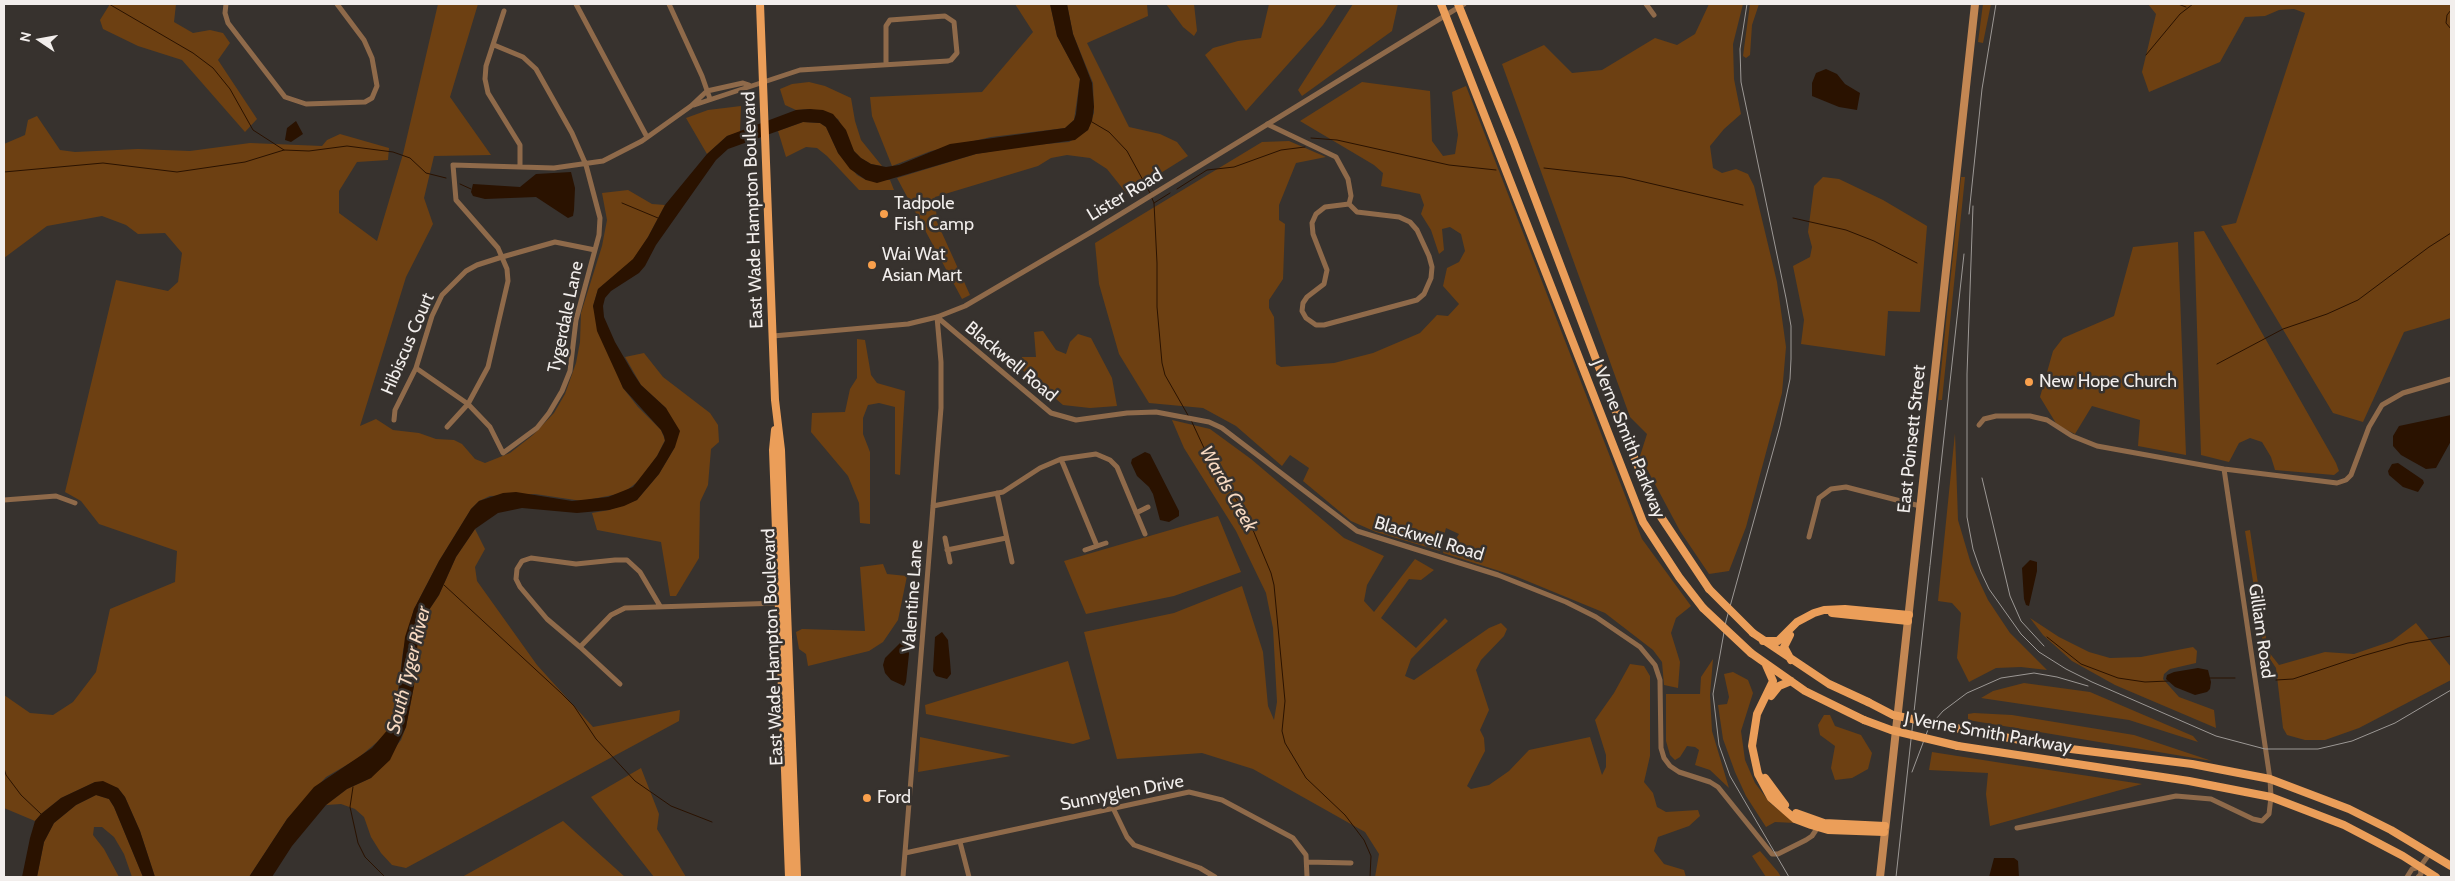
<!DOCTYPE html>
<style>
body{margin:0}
#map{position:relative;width:2455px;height:881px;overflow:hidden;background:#37322e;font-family:Cabin,sans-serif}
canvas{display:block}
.frame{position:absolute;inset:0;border:5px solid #f2eeec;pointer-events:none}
.north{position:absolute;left:15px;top:15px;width:50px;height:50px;-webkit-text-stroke:4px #37322e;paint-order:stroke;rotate:282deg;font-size:14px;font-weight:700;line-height:20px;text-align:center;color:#f2eeec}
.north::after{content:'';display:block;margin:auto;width:18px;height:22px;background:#f2eeec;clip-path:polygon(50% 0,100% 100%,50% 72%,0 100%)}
</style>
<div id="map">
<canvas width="2455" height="881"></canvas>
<div class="frame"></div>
<div class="north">N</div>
</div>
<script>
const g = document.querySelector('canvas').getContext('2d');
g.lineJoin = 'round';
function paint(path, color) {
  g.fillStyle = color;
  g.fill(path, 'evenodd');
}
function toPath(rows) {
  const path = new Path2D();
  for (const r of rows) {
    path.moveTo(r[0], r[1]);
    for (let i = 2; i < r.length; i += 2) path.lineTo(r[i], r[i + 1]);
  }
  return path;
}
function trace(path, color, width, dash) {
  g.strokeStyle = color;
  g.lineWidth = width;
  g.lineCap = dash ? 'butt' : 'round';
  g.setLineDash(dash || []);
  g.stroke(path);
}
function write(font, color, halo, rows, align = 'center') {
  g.font = font + ' Cabin,sans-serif';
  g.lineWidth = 5;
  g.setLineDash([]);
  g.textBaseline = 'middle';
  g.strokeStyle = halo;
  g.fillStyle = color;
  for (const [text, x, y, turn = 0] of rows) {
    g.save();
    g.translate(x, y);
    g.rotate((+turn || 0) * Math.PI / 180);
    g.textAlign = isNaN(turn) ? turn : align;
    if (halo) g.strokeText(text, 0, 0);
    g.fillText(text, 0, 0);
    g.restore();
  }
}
const green = toPath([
 [110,4,176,4,174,22,193,33,210,30,223,33,230,43,218,60,257,119,245,132,182,60,138,46,103,29,100,20],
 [438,4,478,4,450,97,491,155,434,156,424,198,433,224,406,277,360,426,376,419,393,430,419,433,436,439,454,440,462,444,475,459,485,463,510,453,533,435,554,413,565,394,576,363,580,342,581,313,602,246,607,220,602,193,628,190,652,204,665,205,648,237,633,260,598,289,593,306,623,388,638,407,661,430,665,440,657,456,640,480,623,493,582,501,535,494,490,496,479,501,471,509,439,561,414,609,403,651,395,713,390,727,383,737,357,759,326,777,287,819,249,877,155,877,140,831,125,797,118,788,95,782,61,798,41,814,35,821,4,808,4,695,30,713,53,715,73,702,96,672,110,609,175,582,177,551,99,524,81,501,65,492,116,280,168,291,178,282,182,253,165,233,138,234,126,225,102,216,47,226,4,258,4,144,25,135,28,120,37,116,60,150,75,152,138,149,190,151,250,143,322,146,327,140,340,134,389,148,388,160,357,162,339,191,339,213,377,241,403,154],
 [1015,4,1050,4,1057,36,1080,79,1074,120,1065,128,991,137,931,151,892,166,872,116,870,97,982,92,1033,32],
 [1067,4,1147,4,1148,16,1087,43,1129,127,1160,134,1177,142,1188,156,1127,194,1107,169,1090,158,1067,155,1051,158,1038,166,935,197,937,222,970,295,962,299,897,178,976,154,1023,146,1069,142,1088,130,1094,113,1093,83,1073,34],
 [1166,4,1194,4,1197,31,1194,36,1183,27],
 [1269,4,1337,4,1323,25,1246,111,1205,55,1213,48,1238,41,1261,38],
 [1353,4,1398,4,1392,31,1302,96,1298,90],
 [1709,4,1743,4,1733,44,1734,79,1741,114,1724,129,1710,146,1713,168,1722,173,1736,169,1748,174,1754,186,1777,282,1786,347,1782,393,1746,527,1729,571,1709,574,1680,531,1640,456,1647,434,1630,417,1502,64,1544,45,1572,73,1602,70,1655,38,1677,45,1695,34],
 [1750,4,1759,4,1752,25,1750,55,1746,58,1743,56],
 [1983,4,1991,4,1983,43,1978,42],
 [2148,4,2451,4,2451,318,2404,332,2363,422,2333,413,2221,226,2236,223,2305,13,2294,9,2279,10,2265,16,2245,17,2220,62,2149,92,2142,72,2156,14],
 [809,82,825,86,851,98,855,121,861,140,882,166,871,164,861,158,854,151,838,119,810,109,796,110,785,105,780,89,792,84],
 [1362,82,1430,91,1432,141,1443,156,1455,154,1458,135,1452,92,1466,86,1642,539,1691,606,1676,618,1671,633,1680,662,1678,688,1664,685,1662,662,1653,650,1605,613,1515,576,1443,553,1447,540,1454,542,1459,534,1446,528,1440,551,1376,532,1351,521,1303,481,1309,468,1290,455,1282,466,1236,426,1203,408,1149,403,1119,354,1099,284,1095,243,1262,142,1289,141,1326,157,1296,163,1279,205,1279,220,1285,224,1283,279,1269,300,1269,308,1274,317,1276,364,1281,367,1334,363,1373,353,1420,333,1437,315,1448,316,1459,304,1443,286,1447,268,1459,262,1465,251,1461,234,1450,227,1442,229,1444,250,1439,254,1431,230,1421,214,1424,205,1420,194,1381,186,1383,173,1374,165,1300,121],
 [741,106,740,132,727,136,707,154,686,118,708,110],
 [803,122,820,123,826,127,838,153,857,175,866,180,890,180,894,190,859,190,827,156,817,148,806,147,786,157,778,131],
 [1823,177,1839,179,1883,200,1927,226,1920,312,1888,311,1885,356,1801,344,1804,320,1793,266,1810,257,1812,247,1808,232,1814,186],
 [1961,177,1965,177,1942,400,1938,400],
 [2204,231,2336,463,2339,471,2334,475,2275,470,2271,457,2262,442,2250,438,2239,443,2229,462,2201,455,2194,232],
 [2178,242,2186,455,2138,446,2140,420,2092,406,2075,434,2057,425,2040,397,2053,351,2063,338,2114,316,2133,247],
 [1043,331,1056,350,1066,354,1070,342,1078,334,1091,338,1112,378,1117,406,1090,408,1063,405,1020,368,1022,357,1036,357,1034,332],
 [857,339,865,340,871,375,877,383,905,391,900,475,895,474,895,407,879,403,868,405,863,418,863,434,870,452,870,524,860,523,859,503,848,476,811,432,812,413,845,412,850,389,857,378],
 [644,353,663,377,710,413,718,425,719,442,711,449,708,485,700,502,699,558,676,596,670,596,661,542,597,530,592,513,609,510,637,500,659,474,675,447,666,408,641,385,625,357],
 [1172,420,1210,429,1251,459,1344,538,1384,556,1367,585,1364,601,1374,612,1415,559,1434,570,1421,580,1409,579,1381,618,1416,648,1445,618,1448,621,1411,659,1405,676,1414,680,1489,628,1501,623,1507,629,1504,636,1481,660,1476,670,1489,710,1480,730,1484,738,1485,751,1467,786,1471,789,1489,785,1509,771,1529,750,1590,737,1602,775,1606,767,1606,755,1595,720,1614,693,1630,664,1644,666,1650,676,1650,756,1644,782,1653,793,1657,807,1666,812,1698,810,1700,816,1689,826,1658,837,1654,851,1664,864,1684,870,1686,877,1375,877,1379,854,1365,832,1253,769,1202,753,1117,759,1084,632,1174,613,1242,586,1263,652,1268,706,1274,720,1277,702,1273,628,1266,593,1236,531,1184,448],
 [1955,433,1958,520,1971,564,1988,600,2010,633,2047,670,2021,667,1996,668,1969,682,1957,658,1961,613,1952,603,1938,601],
 [1218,516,1241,572,1174,596,1086,614,1064,561],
 [475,529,485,549,475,567,477,581,537,665,593,727,680,710,679,721,406,868,392,865,381,853,371,837,364,817,355,809,341,804,326,805,347,789,371,778,401,740,406,727,414,686,419,625,439,595,456,557],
 [2250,530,2268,651,2279,665,2325,652,2354,654,2392,641,2416,623,2451,667,2451,680,2359,728,2325,740,2305,740,2287,735,2283,728,2276,668,2264,650,2245,531],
 [883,564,887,574,907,576,898,620,883,642,869,651,808,666,806,654,799,649,796,632,802,629,865,631,860,567],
 [2030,618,2059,637,2089,652,2110,658,2141,657,2193,647,2197,651,2196,663,2170,669,2164,674,2163,679,2179,697,2214,710,2216,728,2115,685,2072,661,2043,635],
 [1713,659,1710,695,1712,731,1729,788,1710,770,1695,765,1699,750,1695,747,1687,746,1680,757,1675,760,1670,755,1666,741,1666,694,1700,694,1701,677],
 [1068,661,1090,739,1073,744,926,714,925,705],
 [1733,672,1748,680,1753,693,1741,731,1745,760,1755,783,1770,803,1795,823,1775,822,1766,827,1746,796,1735,772,1723,739,1718,705,1727,704,1729,697,1724,674],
 [2024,683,2090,692,2193,736,2198,742,2129,720,1981,698,1993,691],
 [1974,713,2012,715,2134,735,2212,761,1968,720,1968,714],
 [1824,715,1830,715,1835,726,1861,735,1872,753,1868,769,1852,778,1835,780,1831,768,1835,746,1820,735,1818,725],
 [920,737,1011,756,918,772],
 [1932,752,2002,763,2142,784,1990,826,1986,794,1988,773,1929,770],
 [641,768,659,814,657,829,686,877,654,877,591,797],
 [96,795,109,799,114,807,143,877,132,877,124,854,114,837,102,827,94,827,93,835,104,849,119,877,37,877,44,842,54,823,76,805],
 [563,821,625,877,462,877],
 [1760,851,1778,872,1781,877,1766,877,1752,856]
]);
const water = toPath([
 [1050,4,1067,4,1073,34,1092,83,1094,107,1092,121,1088,130,1075,140,976,154,877,183,866,180,850,169,838,153,826,127,820,123,803,122,728,149,716,160,656,245,645,266,639,273,611,291,605,298,603,306,604,317,615,342,633,373,641,385,666,408,680,431,675,447,659,474,637,500,624,506,609,510,577,513,522,508,498,513,475,529,456,557,439,595,419,625,414,686,406,727,390,760,371,778,347,789,326,805,292,846,272,877,249,877,287,819,314,787,372,748,390,727,397,704,405,637,414,609,439,561,471,509,479,501,503,493,516,492,572,501,608,497,633,487,657,456,665,441,664,436,661,430,623,388,597,331,593,306,598,289,633,259,648,237,665,205,707,154,727,136,796,110,810,109,823,110,833,114,846,130,854,151,861,158,871,164,886,167,899,165,950,144,1065,128,1074,120,1076,114,1080,79,1057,36],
 [1826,69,1837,74,1845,84,1860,93,1857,110,1839,107,1812,96,1812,83,1816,73],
 [296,121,303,134,291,142,285,140,287,128],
 [571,172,575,188,574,210,573,216,568,218,536,197,485,199,473,196,471,192,473,184,520,187,536,174],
 [2451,415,2451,441,2436,468,2426,469,2401,455,2393,446,2393,436,2399,426],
 [1145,452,1150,454,1179,511,1179,516,1169,522,1160,520,1153,494,1149,487,1137,476,1131,463,1132,459],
 [2398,463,2423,480,2424,483,2418,492,2403,487,2389,475,2388,471,2392,464],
 [2030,560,2037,562,2037,571,2029,606,2026,605,2024,599,2022,568],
 [942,632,948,640,950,661,951,674,947,679,936,676,933,671,935,637],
 [902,641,905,641,908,645,909,654,906,682,904,686,891,680,885,673,883,665,885,658],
 [2198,668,2208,670,2211,682,2210,689,2207,692,2195,695,2175,687,2166,679,2167,675,2174,672],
 [103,781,118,788,125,797,140,831,155,877,143,877,114,807,109,799,96,795,76,805,54,823,44,842,37,877,22,877,30,838,35,821,41,814,61,798,95,782],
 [1994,858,2014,858,2018,861,2019,877,1989,877]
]);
const stream = toPath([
 [109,4,193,53,213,68,230,89,253,130,284,150],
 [2178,4,2186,7],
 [2451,10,2447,15,2446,23,2451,29],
 [2146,55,2180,14,2193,4],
 [1092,122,1109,132,1127,151,1150,193],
 [1311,138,1337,140,1449,165,1496,170],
 [1544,168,1623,177,1743,205],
 [4,172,103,163,177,172,245,162,284,150,309,151,347,146,393,152,410,158,426,173,446,178],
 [460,184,471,189],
 [1177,189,1207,170,1234,167,1281,150,1305,147],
 [1151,196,1154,203,1157,263,1157,307,1162,363,1165,375,1189,417],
 [622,203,658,218],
 [1154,203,1170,193],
 [1793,218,1846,230,1874,241,1917,263],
 [2217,364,2283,329,2327,314,2358,300,2429,247,2451,233],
 [1191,420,1204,448,1248,518,1271,573,1274,585,1285,701,1282,731,1285,743,1306,778,1345,815,1364,840,1371,856,1370,877],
 [444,585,561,693,574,706,596,739,635,781,671,806,712,822],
 [2047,637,2081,664,2118,678,2145,682,2169,681],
 [2210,678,2235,678],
 [2276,680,2293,679,2362,656,2408,643,2451,636],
 [4,719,4,723],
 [4,768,6,775,21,795,41,814],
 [353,787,350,807,358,843,365,857,385,877]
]);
const street = toPath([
 [226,4,225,13,228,23,285,97,306,104,365,102,372,98,377,86,372,58,364,40,337,4],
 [576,4,647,137],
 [669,4,702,76,710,99],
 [1646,4,1654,15],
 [504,11,486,66,485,79,488,93,520,145,520,166],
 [694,105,800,70,948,61,951,60,957,53,954,22,945,16,890,20,886,26,886,64],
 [1267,124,1336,157,1348,179,1351,196,1349,204],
 [1349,204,1357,212,1399,217,1410,222,1417,230,1429,256,1432,267,1431,278,1424,294,1417,300,1324,325,1316,325,1306,318,1302,311,1303,303,1307,297,1324,284,1327,270,1313,234,1312,223,1316,214,1325,207,1349,204],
 [937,317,1051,413,1076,420,1127,413,1156,412,1209,422,1222,428,1357,531,1498,575,1566,602,1596,617,1640,647,1655,665,1660,680,1661,748,1664,758,1670,766,1679,772,1710,782,1718,787,1772,854,1778,854,1806,840,1812,836,1820,824],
 [773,336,908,324,937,317,965,306,1093,231,1464,4],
 [416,368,468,404,490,427,503,453,537,428,549,413,562,391,570,371,576,320,599,235,600,218,586,165,572,133,536,69,523,57,494,45],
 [394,420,395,410,416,368,432,316,442,295,466,271,477,265,502,257,555,242,595,250],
 [1979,425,1984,419,1996,416,2030,416,2047,420,2072,436,2097,446,2224,469,2337,483,2346,480,2351,475,2369,427,2382,405,2403,393,2451,379],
 [447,427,468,404,488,367,508,281,507,269,498,248,456,200,453,165,554,168,603,161,642,141,691,106,707,91,743,83,749,85],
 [1061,459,1097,546],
 [997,493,1012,562],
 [4,500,56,496,75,503],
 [933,506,1003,492,1040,468,1061,459,1096,454,1110,460,1117,467,1145,534],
 [1136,513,1148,507],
 [1809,537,1819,498,1831,489,1846,487,1920,506],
 [945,538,950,562],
 [947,550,1006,538],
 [1085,550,1106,543],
 [660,606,640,572,627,560,615,560,576,564,531,558,522,561,517,569,516,579,520,587,547,619,580,647,611,615,625,608,780,603],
 [580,647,620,684],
 [1113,808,1127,837,1134,845,1200,868,1215,877],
 [2017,828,2176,796,2211,799,2253,819,2262,821,2269,814,2271,797,2270,779,2224,469],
 [960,842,969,877],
 [905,853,1189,792,1222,800,1293,838,1306,855,1307,877],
 [1307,862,1351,863],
 [903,877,941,408,941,362,937,317],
 [2407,877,2412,869,2420,867,2430,853],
 [2418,877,2421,874,2420,867]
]);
const secondary = toPath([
 [1880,877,1975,4]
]);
const primary = toPath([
 [760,4,775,400,781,450,797,877],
 [1441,4,1643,522,1679,577,1703,608],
 [1458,4,1514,143,1625,436,1657,511,1709,589],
 [775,430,773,450,789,877],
 [1832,613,1908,621],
 [1753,633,1829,684,1868,702],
 [1790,635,1784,647,1791,660],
 [1763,641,1778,641,1797,622,1814,613,1824,610,1845,609,1909,615],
 [1751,653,1805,691,1864,720],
 [1766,665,1773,681,1757,714,1752,746,1758,774,1771,798,1795,819,1811,825,1828,830,1884,832],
 [1771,696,1779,686,1791,681],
 [1970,731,2071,749,2192,764,2270,779,2349,809,2391,830,2451,866],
 [1958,746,2189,781,2271,797,2344,825,2403,856,2436,877],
 [1765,778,1785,805],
 [1796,813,1824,823,1885,826]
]);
const rail = toPath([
 [1747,4,1740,49,1741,82,1786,298,1791,326,1791,359,1790,379,1780,426,1726,621,1713,694,1719,745,1730,776,1789,877],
 [1973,206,1967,374,1967,517,1973,549,1981,572,1989,589,2021,634,2039,652,2066,669,2092,682,2216,736,2265,749,2318,749,2352,741,2395,723,2451,690],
 [1969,214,1982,89,1996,4],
 [1982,478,2010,596,2021,621,2044,646],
 [1912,772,1929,727,1943,711,1967,693,2001,678,2034,673,2057,677,2088,686],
 [1896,877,1964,254]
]);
const primaryBridge = toPath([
 [1709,589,1753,633],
 [1703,608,1751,653],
 [1868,702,1893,715,1970,731],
 [1864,720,1891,730,1958,746]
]);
const markers = [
 [884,214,5,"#f9a04c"],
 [872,265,5,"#f9a04c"],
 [2029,382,5,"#f9a04c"],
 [867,798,5,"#f9a04c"]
];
const streetNames = [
 ["Lister Road",1125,195,-31],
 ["East Wade Hampton Boulevard",753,210,-92],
 ["Tygerdale Lane",566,317,-78],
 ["Hibiscus Court",408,344,-67],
 ["Blackwell Road",1011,362,40],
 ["J Verne Smith Parkway",1628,439,68],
 ["East Poinsett Street",1912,439,-84],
 ["Blackwell Road",1429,539,17],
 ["Valentine Lane",913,596,-86],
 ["Gilliam Road",2261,631,82],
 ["East Wade Hampton Boulevard",773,647,-92],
 ["J Verne Smith Parkway",1988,733,10],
 ["Sunnyglen Drive",1122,793,-11]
];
const poiNames = [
 ["Tadpole",894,204],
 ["Fish Camp",894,225],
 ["Wai Wat",882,255],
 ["Asian Mart",882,276],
 ["New Hope Church",2039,382],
 ["Ford",877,798]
];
const waterNames = [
 ["Wards Creek",1228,489,60],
 ["South Tyger River",409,670,-76]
];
paint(green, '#6d4012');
paint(water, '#2a1200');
trace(stream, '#2a1200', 1);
trace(street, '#8f6a4a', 5);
trace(secondary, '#c38753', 8);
trace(primary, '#eb9e59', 8);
trace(rail, '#9c9895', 1);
trace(primaryBridge, '#eb9e59', 8);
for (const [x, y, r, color] of markers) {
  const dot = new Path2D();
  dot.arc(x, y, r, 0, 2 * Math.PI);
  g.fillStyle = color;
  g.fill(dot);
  trace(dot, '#37322e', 2);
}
write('18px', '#f2eeec', '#37322e', streetNames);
write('18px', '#f2eeec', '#37322e', poiNames, 'left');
write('italic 19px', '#f8dac2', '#37322e', waterNames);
</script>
